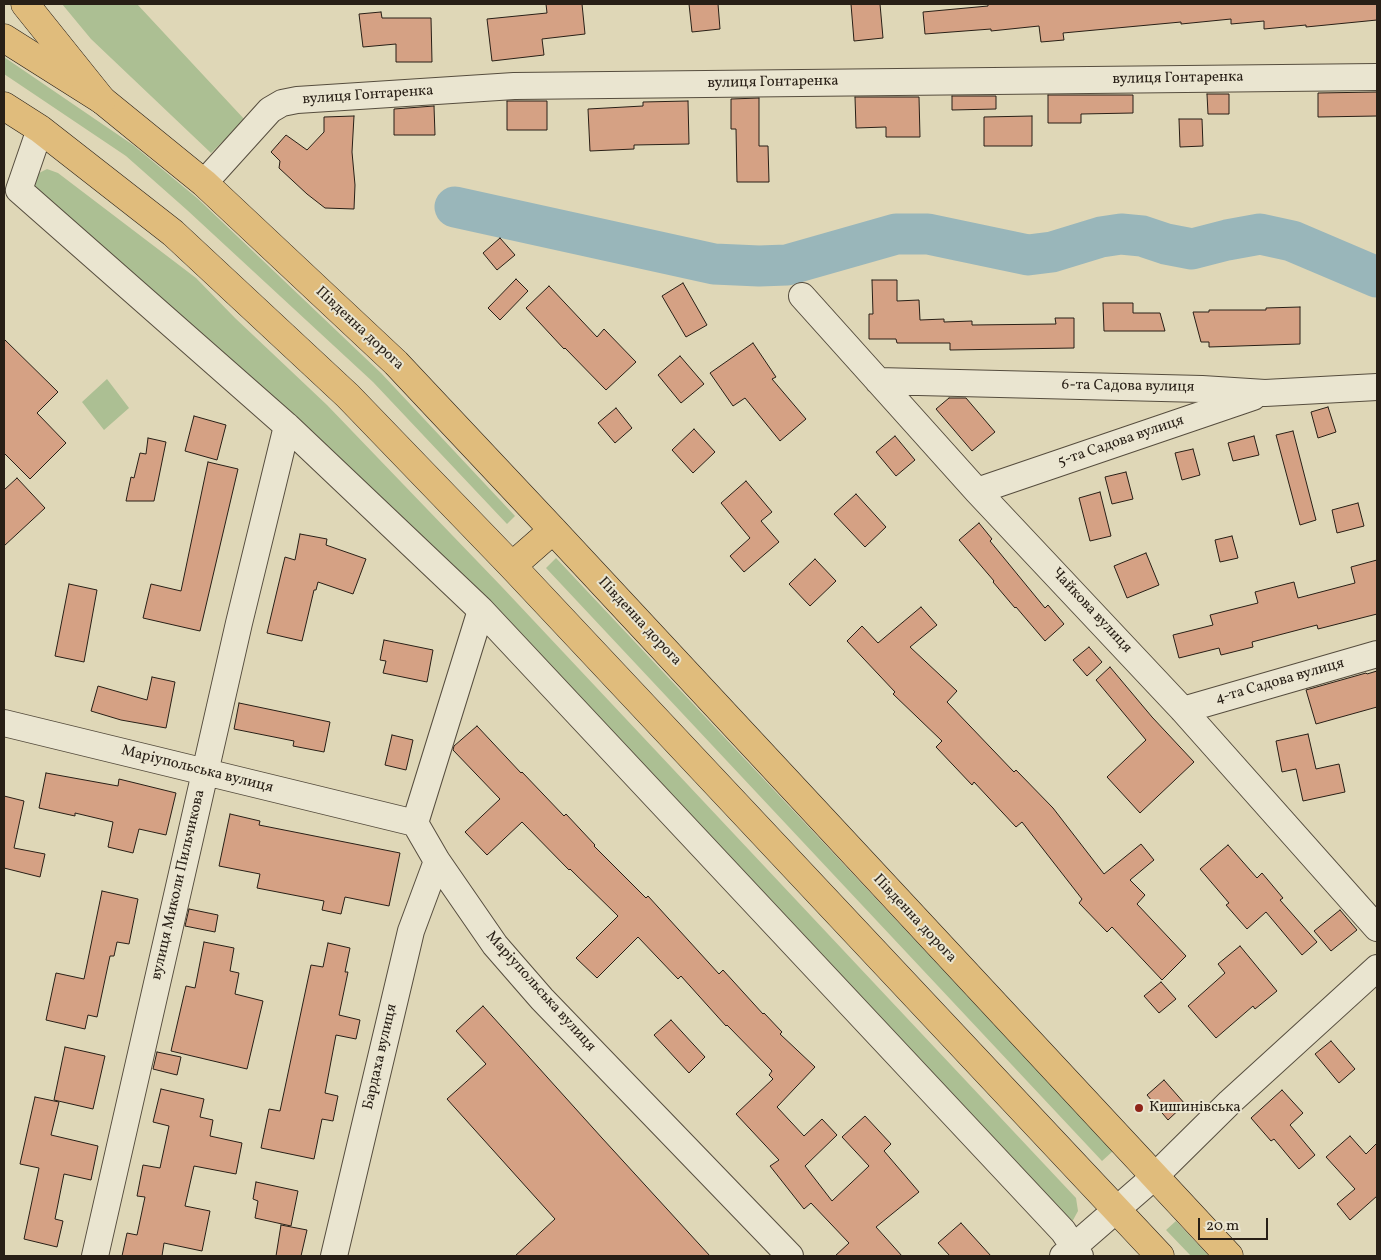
<!DOCTYPE html>
<meta charset="utf-8">
<style>
body{margin:0}
#map{position:relative;width:1381px;height:1260px;overflow:hidden;background:#dfd7b7;font-family:Vollkorn,serif}
canvas{display:block}
.frame{position:absolute;inset:0;border:5px solid #281f16;pointer-events:none}
.scale{position:absolute;left:1198px;top:1218px;width:70px;height:22px;box-sizing:border-box;border:2px solid #281f16;border-top:0;padding-left:6px;font-size:15px;line-height:18px;white-space:nowrap;color:#281f16;-webkit-text-stroke:4px #eae5d0;paint-order:stroke}
</style>
<div id="map">
<canvas width="1381" height="1260"></canvas>
<div class="frame"></div>
<div class="scale">20 m</div>
</div>
<script>
const g = document.querySelector('canvas').getContext('2d');
g.lineJoin = 'round';
function paint(path, color) {
  g.fillStyle = color;
  g.fill(path, 'evenodd');
}
function toPath(rows) {
  const path = new Path2D();
  for (const r of rows) {
    path.moveTo(r[0], r[1]);
    for (let i = 2; i < r.length; i += 2) path.lineTo(r[i], r[i + 1]);
  }
  return path;
}
function trace(path, color, width, dash) {
  g.strokeStyle = color;
  g.lineWidth = width;
  g.lineCap = dash ? 'butt' : 'round';
  g.setLineDash(dash || []);
  g.stroke(path);
}
function write(font, color, halo, rows, align = 'center') {
  g.font = font + ' Vollkorn,serif';
  g.lineWidth = 4;
  g.setLineDash([]);
  g.textBaseline = 'middle';
  g.strokeStyle = halo;
  g.fillStyle = color;
  for (const [text, x, y, turn = 0] of rows) {
    g.save();
    g.translate(x, y);
    g.rotate((+turn || 0) * Math.PI / 180);
    g.textAlign = isNaN(turn) ? turn : align;
    if (halo) g.strokeText(text, 0, 0);
    g.fillText(text, 0, 0);
    g.restore();
  }
}
const green = toPath([
 [62,4,137,4,245,120,211,153,91,39],
 [4,57,133,145,197,198,381,373,515,516,507,524,373,382,187,210,126,156,4,74],
 [47,169,58,173,196,278,235,318,327,405,502,587,1076,1198,1078,1211,1072,1222,485,604,34,194,34,181,39,173],
 [107,379,129,408,104,430,82,402],
 [556,558,1113,1151,1102,1161,546,568],
 [1176,1221,1209,1256,1191,1256,1166,1230]
]);
const river = toPath([
 [455,207,714,264,759,266,787,265,896,234,928,234,1028,255,1052,252,1101,237,1121,234,1142,236,1166,244,1192,249,1227,240,1260,234,1292,241,1377,277]
]);
const building = toPath([
 [546,4,582,4,585,34,542,39,544,55,492,61,487,19,547,13,546,4],
 [689,4,718,4,720,29,692,32,689,4],
 [851,4,880,4,883,38,854,41,851,4],
 [988,4,1377,4,1377,20,1306,27,1306,25,1264,29,1264,21,1231,24,1231,19,1181,24,1181,22,1063,33,1064,40,1041,42,1039,26,991,31,991,29,925,34,923,12,988,6,988,4],
 [381,12,382,18,431,18,432,62,396,62,396,44,363,47,359,14,381,12],
 [1377,92,1377,116,1318,117,1318,93,1377,92],
 [1207,94,1229,94,1229,114,1208,114,1207,94],
 [1048,95,1133,95,1133,113,1081,114,1081,123,1048,123,1048,95],
 [952,96,996,96,996,109,952,110,952,96],
 [855,97,919,97,920,137,886,137,886,127,856,128,855,97],
 [759,98,759,146,768,146,769,182,737,182,736,129,731,129,731,99,759,98],
 [507,101,547,101,547,130,507,130,507,101],
 [688,101,689,144,634,145,634,149,590,151,588,109,643,106,643,102,688,101],
 [434,106,435,135,394,135,394,109,434,106],
 [354,116,352,152,355,185,354,209,325,208,307,194,279,168,280,161,271,152,286,135,307,150,324,132,324,117,354,116],
 [1032,116,1032,146,984,146,984,117,1032,116],
 [1179,119,1202,119,1203,146,1180,147,1179,119],
 [500,238,515,255,497,270,483,253,500,238],
 [516,279,528,291,500,320,488,308,516,279],
 [872,280,897,280,897,301,919,300,920,320,944,319,944,322,972,321,972,325,1056,324,1055,318,1074,318,1074,348,950,350,950,343,897,343,896,339,869,339,869,314,873,314,872,280],
 [683,283,707,325,686,337,662,296,683,283],
 [549,286,597,337,604,329,636,362,606,390,565,348,564,349,526,308,549,286],
 [1103,303,1133,303,1133,313,1160,313,1165,331,1104,331,1103,303],
 [1300,307,1300,344,1209,347,1209,342,1201,342,1193,312,1209,312,1209,310,1266,310,1266,308,1300,307],
 [4,339,58,392,37,413,66,443,30,479,4,453,4,339],
 [753,343,776,377,772,379,806,419,780,441,745,398,733,406,710,373,753,343],
 [680,356,704,384,681,403,658,375,680,356],
 [949,398,966,398,995,432,972,451,936,409,949,398],
 [1328,407,1336,432,1318,438,1311,412,1328,407],
 [616,408,632,428,615,443,598,423,616,408],
 [194,416,226,425,217,460,185,451,194,416],
 [694,429,715,452,693,473,672,450,694,429],
 [1293,431,1316,520,1300,525,1276,435,1293,431],
 [895,436,915,460,896,476,876,452,895,436],
 [1254,436,1259,455,1233,461,1228,443,1254,436],
 [148,438,166,442,154,501,126,501,131,477,134,478,140,453,146,454,148,438],
 [1193,449,1200,475,1182,480,1175,453,1193,449],
 [208,462,238,469,200,631,143,618,151,584,181,591,208,462],
 [1126,472,1133,499,1112,504,1105,477,1126,472],
 [17,478,45,508,4,546,4,490,17,478],
 [746,481,772,512,761,521,779,542,744,572,730,556,750,538,721,503,746,481],
 [1100,492,1111,536,1090,541,1079,498,1100,492],
 [856,494,886,527,865,547,834,514,856,494],
 [1358,503,1364,526,1337,533,1332,510,1358,503],
 [979,523,992,539,990,541,1045,608,1048,605,1064,624,1045,641,1016,607,1015,608,993,582,994,581,959,540,979,523],
 [300,534,327,539,326,545,366,559,353,594,318,582,316,590,314,590,302,641,267,633,285,557,295,560,300,534],
 [1232,536,1238,558,1220,562,1215,540,1232,536],
 [1146,553,1159,585,1127,598,1114,566,1146,553],
 [815,559,836,581,810,606,789,584,815,559],
 [1377,560,1377,614,1318,629,1317,625,1252,642,1253,647,1221,655,1219,648,1179,658,1173,635,1213,625,1210,615,1258,603,1255,592,1294,582,1298,598,1355,583,1351,567,1377,560],
 [69,584,97,590,84,662,55,656,69,584],
 [921,607,937,625,910,647,957,691,947,702,1014,772,1016,770,1053,808,1104,874,1141,844,1154,860,1130,880,1145,895,1137,904,1186,956,1162,980,1112,927,1107,932,1079,903,1082,899,1022,822,1016,827,974,782,972,785,936,747,942,741,893,694,895,692,847,641,862,626,878,643,921,607],
 [384,640,433,650,427,682,383,673,386,661,380,660,384,640],
 [1089,647,1102,662,1087,676,1073,660,1089,647],
 [1110,667,1152,717,1194,762,1140,813,1107,777,1146,740,1096,680,1110,667],
 [1377,671,1377,707,1316,724,1306,690,1366,673,1367,674,1377,671],
 [152,677,175,682,166,728,121,720,91,711,98,686,147,700,152,677],
 [239,703,330,722,324,752,293,746,294,741,234,729,239,703],
 [477,726,521,773,522,772,564,816,566,814,595,845,594,846,646,898,648,896,719,974,723,970,763,1014,764,1013,782,1032,780,1034,815,1067,777,1107,804,1136,822,1119,837,1135,805,1166,832,1201,869,1166,842,1137,865,1116,891,1144,884,1151,919,1192,876,1227,902,1256,835,1256,849,1243,811,1203,804,1209,770,1166,779,1160,736,1114,773,1079,769,1075,772,1071,727,1025,726,1026,681,976,678,979,638,937,597,978,576,958,618,916,570,869,569,870,522,822,487,855,465,832,500,799,453,750,454,746,477,726],
 [1308,734,1316,769,1339,764,1345,792,1303,801,1296,769,1282,772,1276,741,1308,734],
 [392,735,413,740,406,770,385,765,392,735],
 [46,773,118,786,119,779,176,793,166,835,139,829,133,853,108,847,113,822,75,813,75,816,39,808,46,773],
 [4,796,24,801,14,848,45,854,40,877,4,868,4,796],
 [230,814,260,821,259,825,400,853,389,906,345,897,341,914,322,910,324,901,257,888,260,874,219,866,230,814],
 [1228,845,1257,878,1262,873,1283,898,1280,900,1317,942,1302,955,1266,912,1247,929,1226,905,1229,903,1200,869,1228,845],
 [102,891,138,899,129,944,117,942,114,956,110,956,97,1017,88,1015,85,1029,46,1020,56,973,84,979,102,891],
 [189,909,218,915,215,932,185,926,189,909],
 [1340,910,1357,930,1331,951,1314,931,1340,910],
 [204,942,234,948,230,971,239,973,235,994,263,1001,247,1069,171,1051,186,986,195,988,204,942],
 [328,943,350,948,345,972,348,972,339,1015,360,1020,356,1039,336,1035,325,1093,338,1096,333,1121,322,1119,314,1159,261,1148,269,1109,280,1111,311,965,323,967,328,943],
 [1240,946,1277,991,1255,1009,1253,1006,1216,1038,1188,1006,1225,973,1218,964,1240,946],
 [1161,982,1176,999,1159,1013,1144,996,1161,982],
 [483,1006,602,1138,710,1256,515,1256,555,1219,447,1099,486,1064,456,1031,483,1006],
 [671,1020,705,1057,689,1073,654,1035,671,1020],
 [1331,1041,1355,1069,1339,1083,1315,1054,1331,1041],
 [65,1047,105,1056,93,1109,54,1100,65,1047],
 [157,1052,181,1057,177,1075,153,1069,157,1052],
 [1164,1080,1185,1104,1168,1120,1147,1095,1164,1080],
 [161,1089,204,1099,200,1117,213,1120,210,1136,242,1143,236,1174,194,1166,185,1206,210,1211,202,1251,164,1243,162,1256,122,1256,127,1233,137,1235,145,1197,137,1196,143,1165,160,1168,169,1126,153,1122,161,1089],
 [1282,1090,1303,1113,1290,1125,1315,1155,1299,1169,1274,1139,1271,1141,1251,1118,1282,1090],
 [35,1097,59,1102,51,1135,98,1146,91,1180,64,1174,55,1219,63,1221,57,1247,24,1239,39,1168,20,1164,35,1097],
 [1350,1136,1366,1154,1377,1143,1377,1196,1350,1220,1337,1204,1355,1189,1326,1157,1350,1136],
 [256,1182,298,1191,291,1226,255,1218,258,1201,253,1199,256,1182],
 [961,1223,991,1256,950,1256,938,1243,961,1223],
 [281,1225,307,1230,301,1256,276,1256,281,1225]
]);
const street = toPath([
 [40,129,19,190,287,426,481,610,1063,1231,1080,1256],
 [204,183,270,110,282,103,297,100,514,86,1377,77],
 [802,296,977,491,1183,710,1377,928],
 [878,381,1202,389,1265,393,1377,387],
 [977,491,1253,397],
 [1183,710,1377,654],
 [4,723,415,823,437,861,495,945,542,999,790,1256],
 [415,823,481,610],
 [95,1256,239,623,287,426],
 [334,1256,411,931,437,861],
 [1063,1256,1154,1177,1230,1102,1377,968]
]);
const primary = toPath([
 [4,38,102,100,204,183,396,363,553,530,1229,1256],
 [4,106,40,129,173,233,348,396,512,566,1160,1256],
 [512,566,553,530]
]);
const highway = toPath([
 [25,4,102,100]
]);
const markers = [
 [1139,1108,5,"#8f2418"]
];
const streetNames = [
 ["вулиця Гонтаренка",1178,79,-1],
 ["вулиця Гонтаренка",773,83,-1],
 ["вулиця Гонтаренка",368,96,-4],
 ["Південна дорога",359,329,43],
 ["6-та Садова вулиця",1128,387,1],
 ["5-та Садова вулиця",1121,442,-19],
 ["Чайкова вулиця",1091,611,47],
 ["Південна дорога",639,622,47],
 ["4-та Садова вулиця",1280,682,-16],
 ["Маріупольська вулиця",197,770,14],
 ["вулиця Миколи Пильчикова",179,885,-77],
 ["Південна дорога",914,919,47],
 ["Маріупольська вулиця",540,992,48],
 ["Бардаха вулиця",381,1057,-77]
];
const poiNames = [
 ["Кишинівська",1149,1108]
];
paint(green, '#acbf93');
trace(river, '#99b6ba', 41);
paint(building, '#d5a184');
trace(building, '#281f16', 1);
trace(street, '#564d3e', 28);
trace(primary, '#281f16', 29);
trace(highway, '#281f16', 29);
trace(street, '#eae5d0', 26);
trace(primary, '#e0bc7c', 28);
trace(highway, '#e0bc7c', 28);
for (const [x, y, r, color] of markers) {
  const dot = new Path2D();
  dot.arc(x, y, r, 0, 2 * Math.PI);
  g.fillStyle = color;
  g.fill(dot);
  trace(dot, '#eae5d0', 2);
}
write('15px', '#281f16', '#eae5d0', streetNames);
write('15px', '#281f16', '#eae5d0', poiNames, 'left');
</script>
